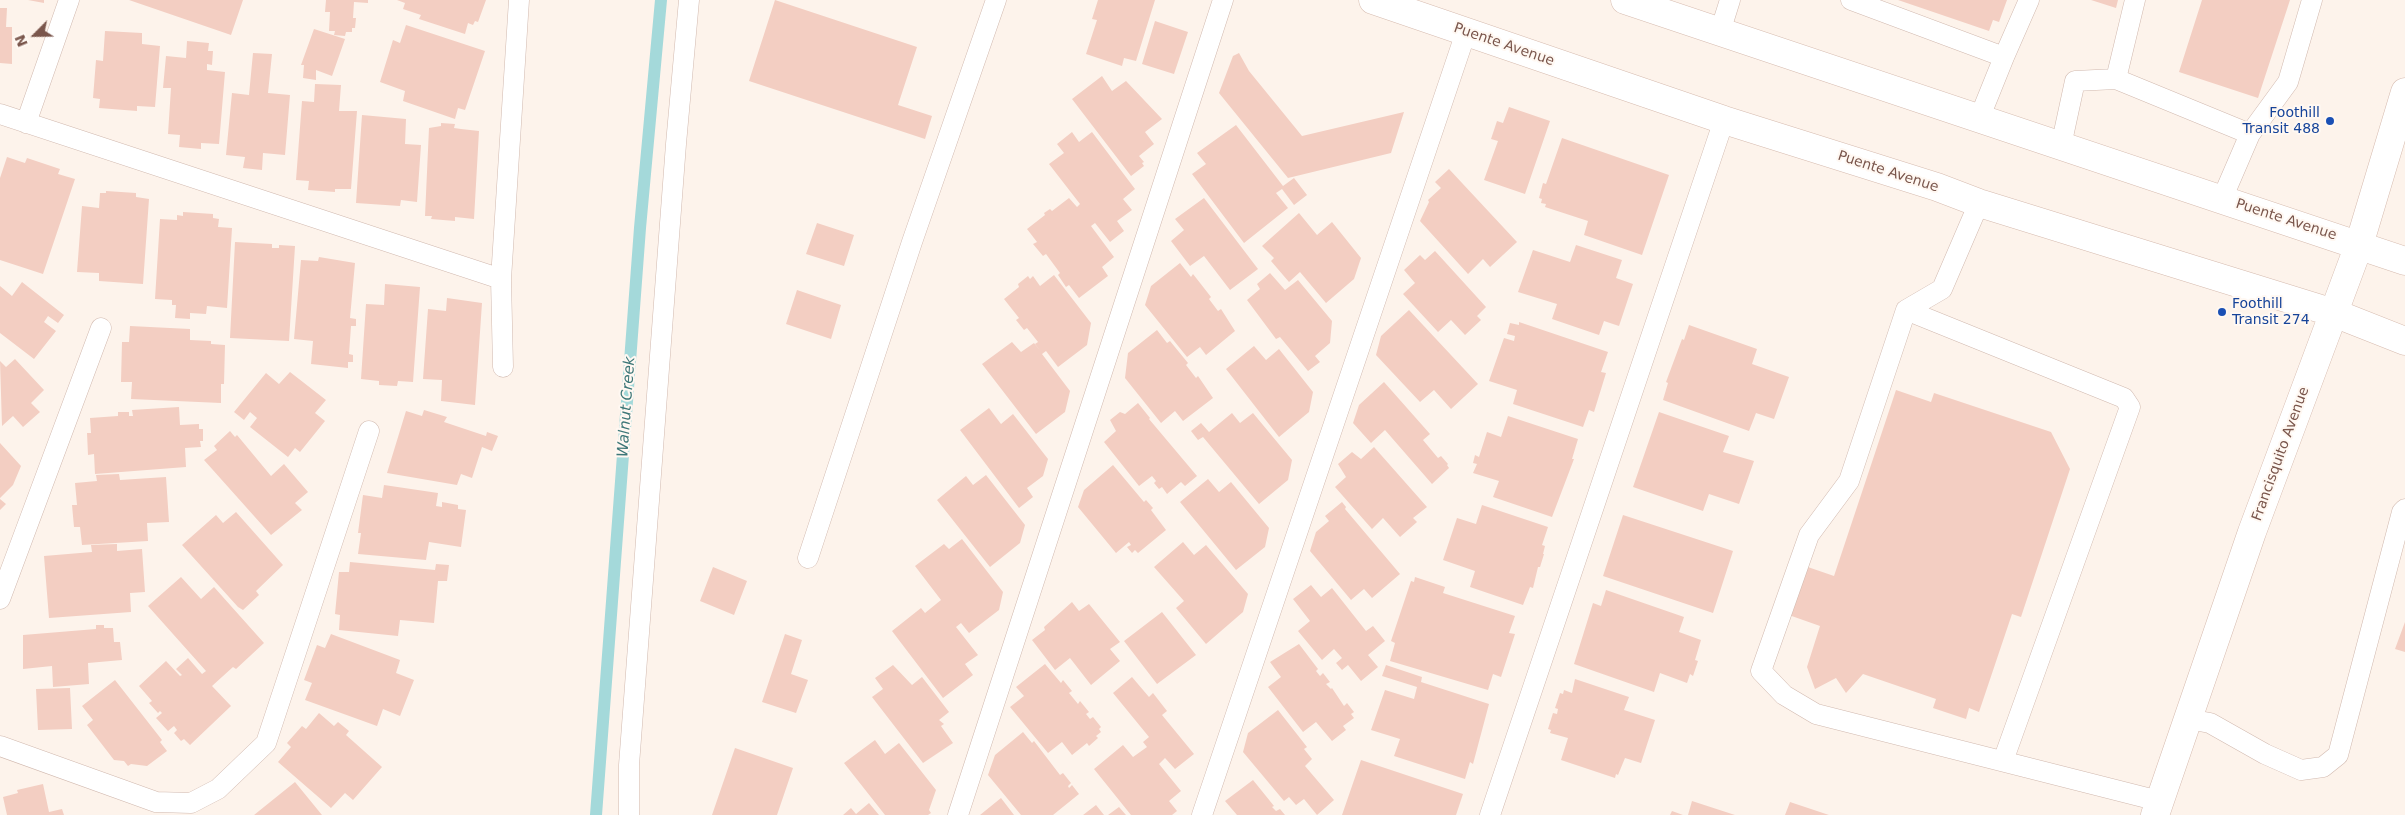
<!DOCTYPE html>
<style>
body{margin:0}
#map{position:relative;width:2405px;height:815px;overflow:hidden;background:#fdf3eb;font-family:"DejaVu Sans",sans-serif}
canvas{display:block}
.north{position:absolute;left:10px;top:10px;width:50px;height:50px;-webkit-text-stroke:4px #fff8f2;paint-order:stroke;rotate:247deg;font-size:14px;font-weight:700;line-height:20px;text-align:center;color:#7a564c}
.north::after{content:'';display:block;margin:auto;width:18px;height:22px;background:#7a564c;clip-path:polygon(50% 0,100% 100%,50% 72%,0 100%)}
</style>
<div id="map">
<canvas width="2405" height="815"></canvas>
<div class="north">N</div>
</div>
<script>
const g = document.querySelector('canvas').getContext('2d');
g.lineJoin = 'round';
function toPath(rows) {
  const path = new Path2D();
  for (const r of rows) {
    path.moveTo(r[0], r[1]);
    for (let i = 2; i < r.length; i += 2) path.lineTo(r[i], r[i + 1]);
  }
  return path;
}
function trace(path, color, width, dash) {
  g.strokeStyle = color;
  g.lineWidth = width;
  g.lineCap = dash ? 'butt' : 'round';
  g.setLineDash(dash || []);
  g.stroke(path);
}
function paint(path, color) {
  g.fillStyle = color;
  g.fill(path, 'evenodd');
}
function write(font, color, halo, rows, align = 'center') {
  g.font = font + ' "DejaVu Sans",sans-serif';
  g.lineWidth = 4;
  g.setLineDash([]);
  g.textBaseline = 'middle';
  g.strokeStyle = halo;
  g.fillStyle = color;
  for (const [text, x, y, turn = 0] of rows) {
    g.save();
    g.translate(x, y);
    g.rotate((+turn || 0) * Math.PI / 180);
    g.textAlign = isNaN(turn) ? turn : align;
    if (halo) g.strokeText(text, 0, 0);
    g.fillText(text, 0, 0);
    g.restore();
  }
}
const stream = toPath([
 [596,815,640,228,661,0]
]);
const building = toPath([
 [28,0,44,0,44,3],
 [129,0,243,0,231,35],
 [326,0,368,0,368,3,354,2,353,18,356,18,355,28,352,28,352,32,346,32,345,36,334,35,335,31,329,31,330,12,325,12],
 [397,0,486,0,478,22,475,21,473,25,468,23,465,34,419,19,421,15,403,9,405,3],
 [775,0,917,47,898,105,932,116,925,139,749,81],
 [1098,0,1155,0,1136,61,1124,58,1122,66,1086,54,1097,20,1092,19],
 [1898,0,2007,0,1999,22,1993,20,1989,31],
 [2091,0,2118,0,2116,8],
 [2202,0,2290,0,2258,98,2179,72],
 [0,8,7,8,6,27,12,27,12,64,0,63],
 [1155,21,1188,32,1174,74,1142,64],
 [406,25,485,51,465,110,458,108,455,119,403,101,405,91,380,82,393,40,400,43],
 [314,29,345,39,332,76,316,70,316,80,303,78,304,65,301,65],
 [105,31,142,33,142,44,160,46,155,107,137,106,137,111,99,108,100,99,93,98,96,60,103,61],
 [187,41,209,43,208,51,213,51,212,65,207,64,207,70,225,72,219,144,201,143,201,149,179,147,180,135,168,134,171,88,163,88,166,56,186,58],
 [253,53,272,54,268,93,290,95,285,155,263,153,262,170,243,168,245,157,226,155,232,93,249,95],
 [1239,53,1249,71,1302,136,1404,112,1391,153,1288,178,1219,93,1233,56],
 [1102,76,1112,91,1126,81,1162,119,1145,132,1154,144,1139,156,1144,162,1142,163,1144,166,1131,176,1072,99],
 [315,84,341,85,339,111,357,111,351,189,335,189,335,192,308,190,309,181,296,180,302,101,314,102],
 [1509,107,1550,121,1525,194,1484,180,1498,141,1491,139,1497,121,1503,123],
 [362,115,406,119,405,144,421,145,417,202,401,200,400,206,356,203],
 [441,123,455,124,454,128,461,129,479,131,474,219,455,217,455,221,431,219,432,216,425,216,429,128,441,126],
 [1236,125,1283,186,1294,178,1307,195,1294,205,1282,189,1276,193,1288,208,1244,243,1192,174,1206,164,1197,153],
 [1072,132,1079,142,1092,132,1135,189,1123,199,1132,210,1117,221,1124,231,1110,242,1095,223,1091,226,1114,257,1102,267,1108,276,1079,298,1069,285,1066,287,1058,275,1060,273,1046,254,1043,256,1033,244,1037,242,1027,229,1045,215,1044,213,1050,209,1052,211,1069,198,1077,207,1080,204,1049,164,1064,153,1057,144],
 [1562,138,1669,175,1642,255,1584,235,1588,221,1545,207,1546,204,1541,203,1542,199,1539,198,1543,183,1546,184],
 [7,157,25,163,27,158,60,169,58,174,75,179,43,274,0,260,0,178],
 [1449,169,1517,242,1490,267,1483,259,1468,274,1420,221,1429,202,1428,200,1441,188,1435,182],
 [106,191,136,193,136,197,149,199,143,284,99,281,99,273,77,272,82,206,99,208,100,193,106,193],
 [1204,198,1258,269,1230,290,1204,256,1190,266,1171,241,1184,230,1175,219],
 [183,212,213,214,213,218,219,219,218,227,232,228,227,308,207,306,206,314,190,313,190,319,175,318,176,305,172,305,172,300,155,299,160,219,177,220,177,215,183,216],
 [1299,213,1317,235,1332,222,1361,258,1354,279,1326,303,1300,272,1289,282,1271,261,1274,258,1262,246],
 [817,223,854,235,844,266,806,254],
 [235,242,272,244,272,248,279,248,279,245,295,246,289,341,230,338],
 [1576,245,1622,260,1616,278,1633,284,1619,326,1604,321,1599,335,1552,319,1557,304,1518,292,1533,250,1570,262],
 [1435,251,1486,307,1477,316,1481,320,1465,335,1451,320,1438,332,1403,294,1415,283,1404,270,1420,255,1425,260],
 [319,257,355,263,350,318,356,319,356,326,351,326,349,354,353,355,353,362,348,362,348,368,311,364,313,341,294,339,301,260,318,261],
 [1180,263,1191,277,1193,274,1211,297,1209,299,1218,311,1221,309,1235,331,1206,355,1200,347,1187,357,1145,305,1151,286],
 [1270,273,1285,290,1298,280,1332,321,1330,343,1315,356,1320,362,1308,371,1280,337,1276,339,1247,300,1260,289,1257,284],
 [1054,275,1091,323,1087,345,1058,367,1046,351,1042,354,1070,391,1065,412,1036,434,982,364,1012,342,1021,352,1034,343,1041,352,1035,344,1038,342,1027,328,1024,330,1016,320,1019,318,1004,299,1019,287,1018,284,1028,276,1030,279,1033,276,1040,286],
 [22,282,64,315,58,323,48,316,44,322,56,331,34,359,0,333,0,286,12,296],
 [385,284,420,287,413,382,398,381,397,386,379,385,379,381,361,379,366,304,384,305],
 [797,290,841,305,831,339,786,324],
 [447,298,482,303,475,405,441,401,442,380,423,379,428,309,446,311],
 [1409,310,1478,384,1451,409,1434,390,1420,402,1376,355,1381,336],
 [1519,322,1608,352,1601,372,1606,373,1594,412,1589,410,1583,427,1513,404,1517,390,1489,381,1504,338,1514,341,1515,336,1507,334,1510,323,1519,325],
 [1689,325,1757,349,1752,364,1789,377,1774,419,1756,413,1749,431,1663,400,1668,383,1666,382,1682,339,1684,340],
 [130,326,190,329,190,340,211,341,211,344,225,345,224,384,221,384,221,403,131,399,132,382,121,382,122,342,129,342],
 [1157,330,1167,343,1170,341,1188,363,1186,365,1196,378,1198,376,1213,398,1183,421,1175,411,1161,423,1125,378,1128,353],
 [1254,346,1266,360,1279,349,1313,392,1309,412,1279,437,1226,369],
 [15,359,44,390,31,403,40,412,23,427,13,416,2,426,0,361,6,367],
 [290,372,326,400,315,413,325,421,300,452,295,448,288,457,250,427,257,418,250,412,244,420,234,412,266,373,279,384],
 [1384,382,1430,434,1423,440,1438,458,1441,456,1448,464,1447,465,1449,468,1432,484,1385,430,1371,443,1353,423,1359,405],
 [1896,390,1931,402,1934,393,2051,432,2070,469,2021,617,2012,614,1979,712,1969,708,1966,719,1933,708,1936,699,1863,674,1846,693,1836,678,1815,689,1807,667,1820,626,1786,614,1802,565,1834,576],
 [1138,403,1150,418,1149,419,1197,476,1185,486,1181,482,1167,494,1162,487,1159,489,1154,483,1156,481,1152,476,1139,486,1104,442,1116,431,1110,420,1120,412,1125,414],
 [179,407,180,425,199,424,199,429,203,429,203,441,200,441,201,447,185,448,186,467,95,474,94,454,88,455,87,433,91,433,90,418,118,416,118,412,129,412,129,416,133,416,132,410],
 [989,408,1001,424,1013,414,1048,459,1043,476,1027,488,1033,497,1019,508,960,430],
 [424,410,447,417,444,422,486,436,487,432,498,436,492,451,482,447,472,478,461,474,457,485,387,473,406,411,422,416],
 [1659,412,1729,436,1723,452,1754,461,1739,504,1709,494,1703,511,1633,487],
 [1232,413,1240,423,1253,413,1292,460,1288,480,1259,504,1203,437,1198,440,1191,431,1201,423,1209,432],
 [1508,416,1578,439,1572,459,1574,459,1552,517,1493,497,1499,481,1473,473,1477,464,1473,463,1475,455,1479,457,1487,432,1501,437],
 [230,431,235,437,237,435,271,476,284,464,308,492,295,503,302,510,271,535,204,460,217,450,214,446],
 [0,443,21,466,13,485,0,498],
 [1374,447,1427,507,1413,518,1417,522,1400,537,1383,518,1372,529,1335,487,1346,477,1338,464,1352,452,1361,459],
 [1113,465,1144,502,1146,500,1153,508,1151,510,1166,530,1138,553,1135,550,1132,553,1127,547,1131,545,1129,542,1116,553,1078,507,1084,490],
 [119,474,120,480,166,477,169,522,147,523,148,541,82,545,80,527,74,527,72,505,77,505,75,483,97,481,96,475],
 [986,475,1025,525,1020,543,990,567,937,500,966,476,973,485],
 [1208,479,1219,492,1231,482,1269,528,1265,547,1236,570,1180,502],
 [384,485,438,493,436,506,442,507,442,502,458,505,458,509,466,510,461,547,429,542,426,560,358,554,361,533,358,533,363,495,382,498],
 [0,499,6,504,0,510],
 [1342,502,1346,507,1345,509,1400,574,1372,598,1364,589,1351,600,1310,551,1316,532,1329,521,1325,516],
 [1482,505,1548,527,1542,545,1545,546,1543,554,1544,554,1540,567,1538,567,1533,588,1530,587,1523,605,1470,587,1475,571,1443,560,1457,518,1476,524],
 [236,512,283,565,256,591,259,595,243,610,238,607,182,545,216,515,223,523],
 [1623,515,1733,551,1713,613,1603,576],
 [962,539,1003,592,999,610,969,633,961,623,956,627,978,655,965,664,973,675,943,698,892,631,921,608,925,613,941,600,915,566,944,544,949,549],
 [1183,542,1194,555,1206,545,1248,594,1243,612,1206,644,1176,608,1184,601,1154,567],
 [117,544,117,551,142,549,145,592,130,593,131,612,49,618,44,556,92,552,91,545],
 [350,562,435,570,436,564,449,565,447,581,438,581,434,623,400,620,398,636,339,630,340,615,335,614,339,572,349,572],
 [713,567,747,581,734,615,700,601],
 [181,577,201,599,214,587,264,643,236,669,233,667,212,686,231,706,190,745,184,739,181,741,174,733,177,730,174,726,168,731,156,718,162,713,160,711,158,713,149,703,152,701,139,686,166,661,180,676,182,675,176,669,188,658,202,674,206,671,148,606],
 [1415,577,1445,587,1443,593,1515,616,1509,633,1515,634,1501,677,1493,674,1488,690,1390,661,1395,643,1391,641,1411,581,1414,582],
 [1311,585,1321,597,1332,588,1366,631,1373,626,1385,641,1368,655,1378,667,1361,681,1348,665,1342,670,1336,663,1342,658,1334,649,1322,660,1298,631,1310,621,1293,599],
 [1606,590,1684,617,1679,632,1701,640,1695,660,1698,661,1693,676,1690,674,1687,683,1660,673,1654,692,1574,664,1593,603,1601,606],
 [1072,602,1079,611,1089,604,1120,642,1110,649,1120,661,1091,685,1070,658,1055,670,1032,640,1045,630,1044,627],
 [1162,612,1196,655,1157,684,1124,641],
 [2405,622,2405,652,2395,649],
 [96,625,104,625,104,628,113,628,114,642,120,642,122,660,88,663,89,684,53,687,52,666,23,669,23,635,96,629],
 [331,634,400,660,396,673,414,680,400,716,383,709,377,726,305,700,312,683,304,680,317,645,325,648],
 [785,634,802,640,791,674,808,680,796,713,762,702],
 [1299,644,1318,669,1316,671,1320,676,1323,673,1330,682,1326,684,1331,689,1332,688,1344,706,1347,703,1354,712,1351,714,1354,718,1343,726,1346,730,1332,741,1316,722,1303,732,1268,687,1281,677,1270,662],
 [1045,664,1061,683,1063,680,1072,691,1069,693,1078,704,1080,701,1089,712,1086,714,1090,719,1093,717,1101,727,1099,729,1101,732,1096,736,1098,738,1089,746,1087,743,1072,755,1062,742,1048,753,1010,707,1024,696,1016,687],
 [893,665,912,685,922,677,949,712,939,720,944,724,941,726,953,743,923,763,872,697,883,689,875,678],
 [1386,665,1422,677,1421,682,1489,704,1473,764,1470,762,1465,779,1394,756,1400,739,1371,730,1385,690,1414,699,1417,687,1382,676],
 [1132,677,1149,697,1153,693,1167,711,1162,715,1194,754,1175,769,1165,758,1159,764,1181,791,1169,801,1177,811,1172,815,1131,815,1094,769,1123,745,1133,757,1147,747,1143,742,1149,737,1113,693],
 [1575,679,1629,697,1624,710,1655,720,1641,763,1625,758,1618,775,1616,774,1615,778,1561,760,1568,738,1550,733,1551,730,1548,729,1553,713,1557,714,1558,709,1555,708,1560,693,1563,694,1564,690,1572,693],
 [115,680,162,740,160,742,167,751,147,766,131,764,128,766,124,761,114,760,87,725,93,720,82,706],
 [70,688,72,729,38,730,36,689],
 [1278,710,1307,747,1304,749,1312,759,1305,766,1334,800,1317,815,1304,799,1296,805,1289,797,1284,801,1243,752,1248,733],
 [319,713,334,726,338,722,349,731,346,735,382,767,353,800,345,793,331,808,278,762,291,747,287,743,302,726,306,729],
 [1023,732,1032,743,1034,741,1060,775,1063,773,1071,783,1068,786,1069,788,1072,785,1079,794,1053,815,1021,815,988,775,995,755],
 [875,740,885,754,899,743,936,790,929,810,931,813,928,815,885,815,844,763],
 [735,748,793,768,777,815,712,815],
 [1361,760,1463,794,1456,815,1342,815],
 [1253,780,1274,806,1272,807,1276,811,1280,809,1285,815,1237,815,1225,801],
 [295,782,322,815,254,815],
 [43,784,49,812,62,809,64,815,7,815,3,797,18,793,17,790],
 [1001,798,1014,815,980,815],
 [1692,801,1735,815,1688,815],
 [1790,802,1829,815,1785,815],
 [869,803,879,815,843,815,851,808,856,814],
 [1096,805,1104,815,1083,815],
 [1119,807,1126,815,1108,815],
 [1672,811,1683,815,1670,815]
]);
const lane = toPath([
 [1851,0,2004,57,2029,0],
 [2135,0,2116,79,2250,134,2288,82,2312,0],
 [1720,32,1730,0],
 [0,114,501,279],
 [1979,119,2004,57],
 [26,123,69,0],
 [2061,146,2075,81,2116,79],
 [2222,199,2250,134],
 [1906,310,1942,289,1979,203],
 [503,367,501,279,519,0],
 [808,558,912,242,996,0],
 [0,599,101,328],
 [2188,719,2210,723,2265,754,2301,770,2323,767,2338,755,2402,512,2405,509],
 [0,746,156,802,191,803,218,789,266,743,369,431],
 [2003,761,2130,407,2124,398,1906,310,1849,481,1809,535,1761,671,1784,695,1816,714,2159,801],
 [629,815,629,765,676,144,689,0],
 [958,815,1223,0],
 [1202,815,1466,32],
 [1490,815,1724,120]
]);
const secondary = toPath([
 [1373,0,1724,120,1937,187,1979,203,2334,313,2405,341],
 [1625,0,2405,261],
 [2155,815,2252,532,2359,245,2405,92]
]);
const markers = [
 [2330,121,5,"#1a4fb4"],
 [2222,312,5,"#1a4fb4"]
];
const streetNames = [
 ["Puente Avenue",1504,45,19],
 ["Puente Avenue",1888,172,18],
 ["Puente Avenue",2286,220,18],
 ["Francisquito Avenue",2281,454,-70]
];
const transitNames = [
 ["Foothill",2320,113],
 ["Transit 488",2320,129],
 ["Foothill",2232,304,"left"],
 ["Transit 274",2232,320,"left"]
];
const waterNames = [
 ["Walnut Creek",627,407,-86]
];
trace(stream, '#a4d9da', 12);
paint(building, '#f3cec2');
trace(lane, '#d1b9af', 21);
trace(secondary, '#d6bbaf', 29);
trace(lane, '#fff', 20);
trace(secondary, '#fff', 28);
for (const [x, y, r, color] of markers) {
  const dot = new Path2D();
  dot.arc(x, y, r, 0, 2 * Math.PI);
  g.fillStyle = color;
  g.fill(dot);
  trace(dot, '#fff8f2', 2);
}
write('14px', '#7a564c', '#fff8f2', streetNames);
write('14px', '#164399', '#fff8f2', transitNames, 'right');
write('italic 15px', '#3c7677', '#fff8f2', waterNames);
</script>
